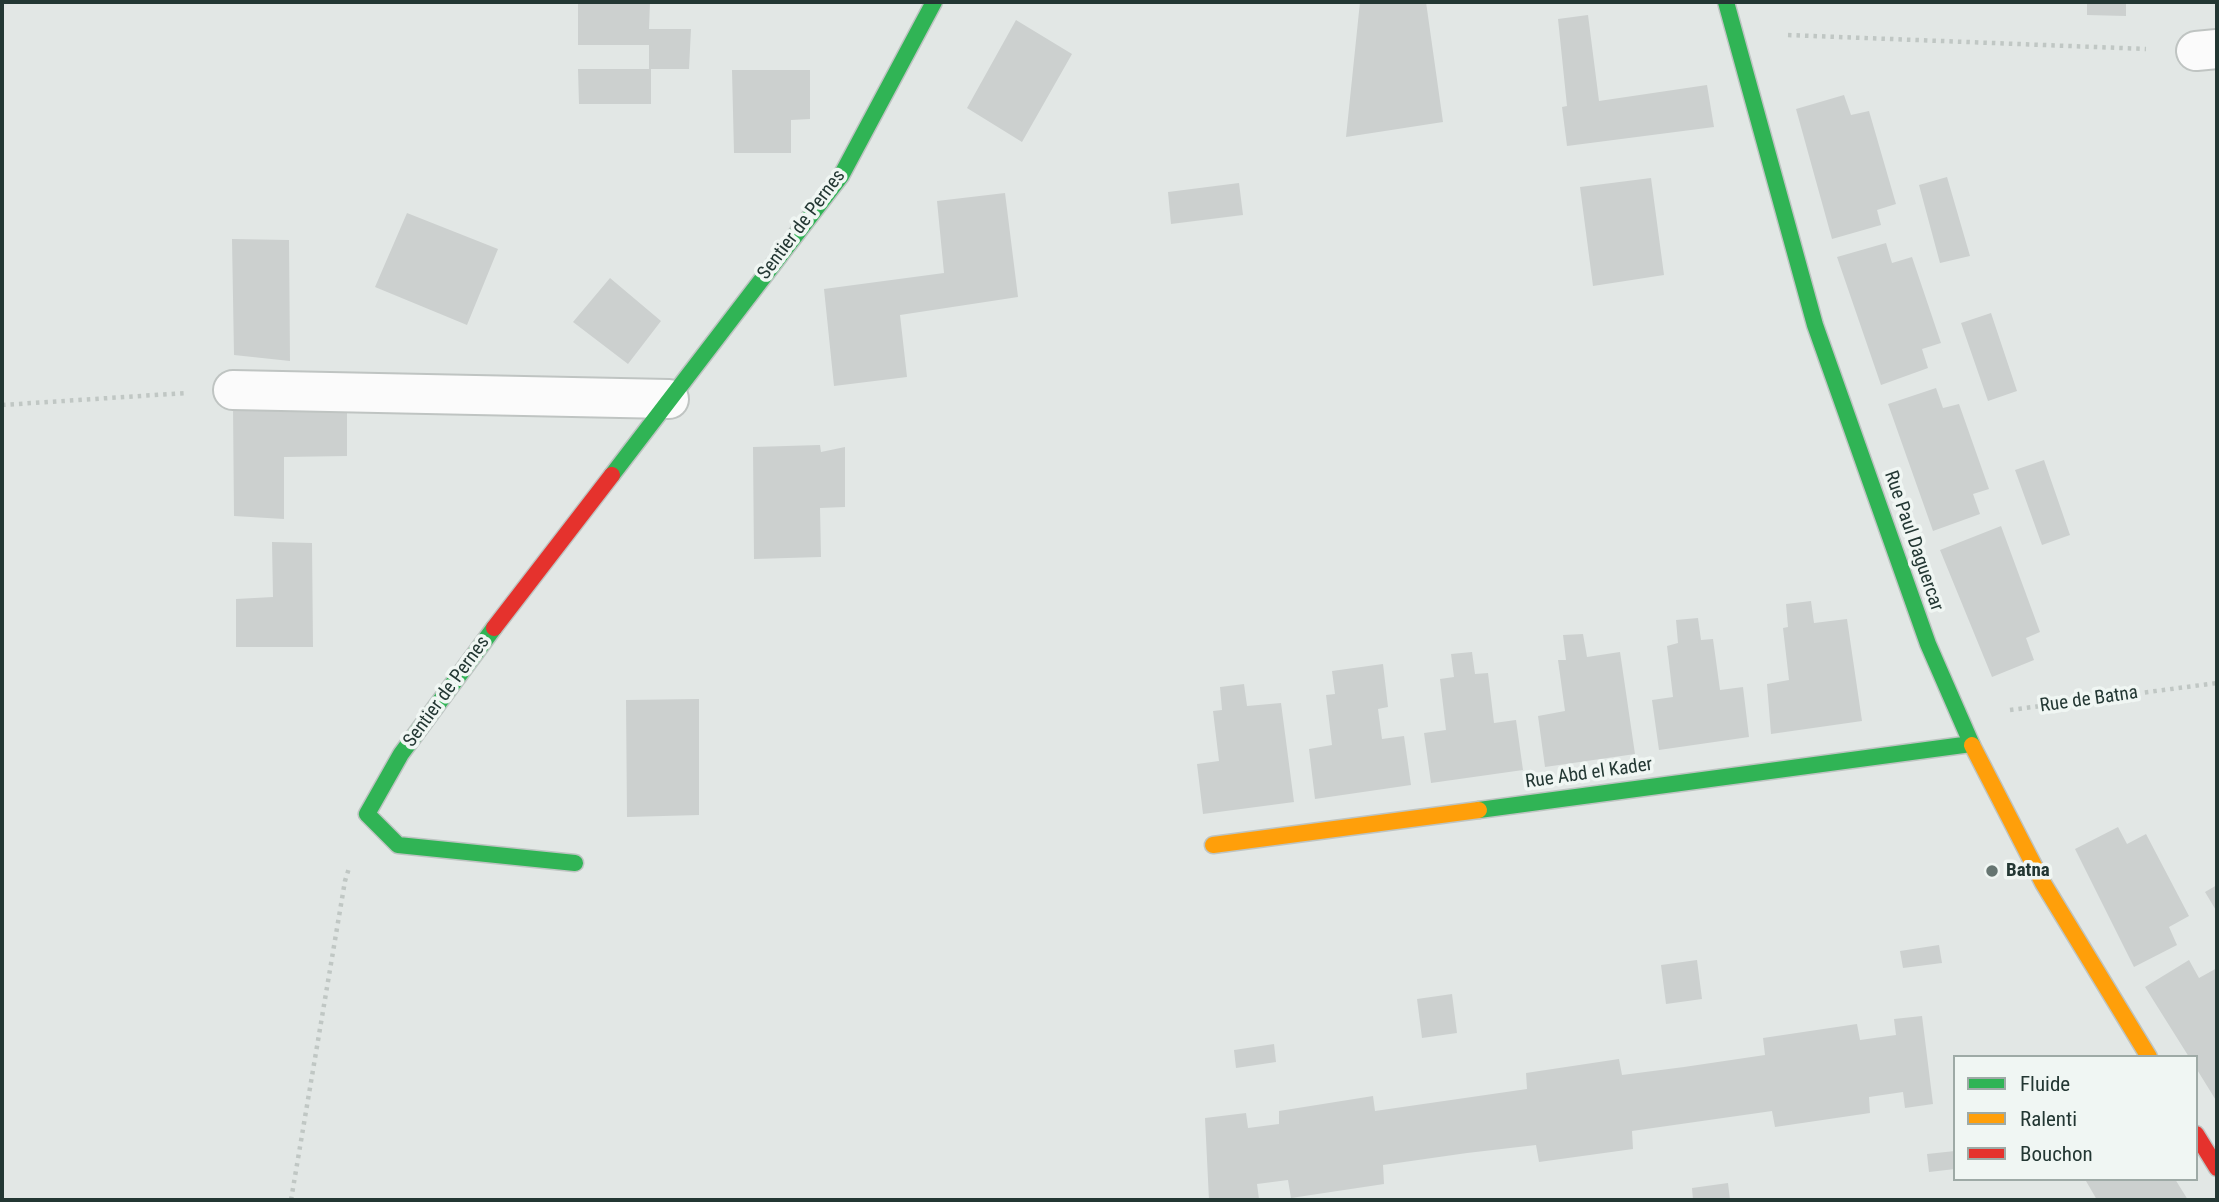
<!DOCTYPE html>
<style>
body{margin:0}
#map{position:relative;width:2219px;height:1202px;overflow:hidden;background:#e2e7e5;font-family:"Roboto Condensed",sans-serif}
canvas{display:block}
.frame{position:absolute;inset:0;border:4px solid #233733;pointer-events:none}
.legend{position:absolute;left:1953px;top:1055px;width:245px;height:126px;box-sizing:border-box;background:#f0f6f3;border:2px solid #9eaaa6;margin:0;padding:9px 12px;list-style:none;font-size:21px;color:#233733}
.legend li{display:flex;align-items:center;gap:14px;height:35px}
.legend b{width:35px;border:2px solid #9eaaa6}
</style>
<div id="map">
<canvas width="2219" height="1202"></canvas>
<div class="frame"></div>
<ul class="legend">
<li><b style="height:9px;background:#30b455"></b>Fluide</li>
<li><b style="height:9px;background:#ff9f0a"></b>Ralenti</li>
<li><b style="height:9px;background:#e5322d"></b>Bouchon</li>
</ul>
</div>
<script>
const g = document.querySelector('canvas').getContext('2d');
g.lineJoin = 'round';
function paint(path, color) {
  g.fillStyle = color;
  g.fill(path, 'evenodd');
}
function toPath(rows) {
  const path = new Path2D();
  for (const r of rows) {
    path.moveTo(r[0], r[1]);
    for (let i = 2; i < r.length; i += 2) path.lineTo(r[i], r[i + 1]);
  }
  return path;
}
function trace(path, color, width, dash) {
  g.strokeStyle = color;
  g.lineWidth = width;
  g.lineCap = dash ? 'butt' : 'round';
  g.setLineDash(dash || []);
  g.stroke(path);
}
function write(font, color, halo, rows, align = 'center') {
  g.font = font + ' "Roboto Condensed",sans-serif';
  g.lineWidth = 7;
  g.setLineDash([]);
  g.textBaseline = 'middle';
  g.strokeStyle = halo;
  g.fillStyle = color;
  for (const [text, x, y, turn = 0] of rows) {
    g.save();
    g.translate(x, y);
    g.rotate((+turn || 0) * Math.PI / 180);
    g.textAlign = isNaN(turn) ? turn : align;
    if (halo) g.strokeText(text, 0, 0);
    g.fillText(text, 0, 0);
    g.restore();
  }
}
const building = toPath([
 [578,2,650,2,649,29,691,29,689,69,649,69,649,45,578,45],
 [1360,2,1426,2,1443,122,1346,137],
 [2087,2,2126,2,2126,16,2087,15],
 [1588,15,1599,101,1707,85,1714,127,1567,146,1562,107,1567,106,1558,19],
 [1016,20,1072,54,1022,142,967,108],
 [578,69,651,69,651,104,579,104],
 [732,70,810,70,810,119,791,120,791,153,734,153],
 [1844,95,1851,115,1869,111,1896,204,1877,210,1881,225,1832,239,1796,109],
 [1947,177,1970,256,1940,263,1919,185],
 [1651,178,1664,275,1593,286,1580,187],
 [1239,183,1243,215,1171,224,1168,192],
 [1005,193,1018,297,900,315,907,377,834,386,824,289,944,273,937,201],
 [407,213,498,249,467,325,375,287],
 [232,239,289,240,290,361,234,355],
 [1886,243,1892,263,1912,257,1941,343,1922,349,1928,368,1881,385,1837,257],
 [610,278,661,321,628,364,573,322],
 [1991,313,2017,391,1988,401,1961,323],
 [1936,388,1943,408,1959,404,1989,489,1973,494,1980,514,1933,531,1888,404],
 [347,405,347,456,284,457,284,519,234,516,233,406],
 [820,445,821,452,845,447,845,507,820,508,821,557,754,559,753,447],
 [2044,460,2070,535,2042,545,2015,470],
 [2001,526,2040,632,2026,638,2034,660,1992,677,1940,550],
 [272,542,312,543,313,647,236,647,236,599,273,597],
 [1811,601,1814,623,1847,619,1862,721,1771,734,1767,684,1789,680,1783,628,1788,627,1786,604],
 [1698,618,1701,640,1713,639,1720,690,1743,687,1749,737,1659,750,1652,700,1673,697,1667,646,1678,643,1676,620],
 [1583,634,1587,657,1620,652,1635,754,1545,767,1538,716,1565,711,1558,660,1566,660,1563,635],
 [1472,652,1475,674,1488,673,1494,723,1516,720,1523,770,1431,783,1424,733,1446,730,1440,679,1454,677,1451,654],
 [1383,664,1388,707,1378,709,1382,739,1404,736,1411,785,1315,799,1309,749,1332,745,1326,695,1335,694,1332,671],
 [1244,684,1247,706,1281,703,1294,802,1203,814,1197,764,1219,761,1213,711,1222,710,1220,687],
 [699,699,699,815,627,817,626,700],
 [2118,827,2127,844,2146,834,2189,916,2169,927,2177,945,2134,967,2075,849],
 [2217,885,2217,912,2205,892],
 [1939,945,1942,963,1903,968,1900,951],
 [1697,960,1702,999,1666,1004,1661,965],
 [2189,960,2199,978,2217,968,2217,1102,2196,1068,2196,1057,2189,1057,2145,987],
 [1452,994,1457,1033,1422,1038,1417,999],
 [1922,1016,1933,1104,1905,1108,1903,1092,1869,1097,1870,1113,1775,1127,1772,1111,1632,1131,1633,1149,1539,1162,1536,1145,1467,1153,1383,1165,1384,1184,1291,1198,1288,1180,1257,1184,1259,1199,1209,1200,1205,1118,1246,1113,1248,1128,1279,1124,1279,1111,1373,1096,1375,1111,1527,1089,1526,1073,1619,1059,1622,1075,1684,1067,1765,1055,1763,1038,1857,1024,1860,1040,1896,1035,1894,1019],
 [1274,1044,1276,1062,1236,1068,1234,1050],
 [1955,1151,1955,1169,1929,1172,1927,1154],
 [2088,1179,2175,1179,2188,1200,2097,1200,2086,1181],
 [1728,1183,1730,1200,1693,1200,1692,1188]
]);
const path = toPath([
 [1788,35,2146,49],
 [2,405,186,393],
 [2010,710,2217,683],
 [291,1200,345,881,349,868]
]);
const street = toPath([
 [2196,51,2217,49],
 [233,390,669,399]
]);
const fast = toPath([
 [1726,2,1815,325,1928,644,1972,745],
 [612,475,841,176,934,2],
 [494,628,401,754,367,814,398,845,575,863],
 [1479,810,1971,744]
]);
const slow = toPath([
 [1972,745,2043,883,2149,1057],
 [1213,845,1479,810]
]);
const jam = toPath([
 [494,628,612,475],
 [2196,1134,2217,1168]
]);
const markers = [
 [1992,871,7,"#667571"]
];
const streetNames = [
 ["Sentier de Pernes",802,225,-53],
 ["Rue Paul Daguercar",1913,541,71],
 ["Sentier de Pernes",447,692,-54],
 ["Rue de Batna",2089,700,-8],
 ["Rue Abd el Kader",1589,774,-8]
];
const poiNames = [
 ["Batna",2006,871]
];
paint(building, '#ccd0cf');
trace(street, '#bfc4c2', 42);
trace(fast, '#bec4c2', 19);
trace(slow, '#bec4c2', 19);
trace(jam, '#bec4c2', 19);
trace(path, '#c0c7c4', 4.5, [3.5, 5]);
trace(street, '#fbfbfb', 38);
trace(fast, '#30b455', 16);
trace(slow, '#ff9f0a', 16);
trace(jam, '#e5322d', 16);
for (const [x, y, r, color] of markers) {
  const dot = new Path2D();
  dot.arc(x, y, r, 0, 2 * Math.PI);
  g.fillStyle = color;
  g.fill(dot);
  trace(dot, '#f0f6f3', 2.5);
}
write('19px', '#233733', '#f0f6f3', streetNames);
write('bold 19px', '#233733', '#f0f6f3', poiNames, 'left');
</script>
